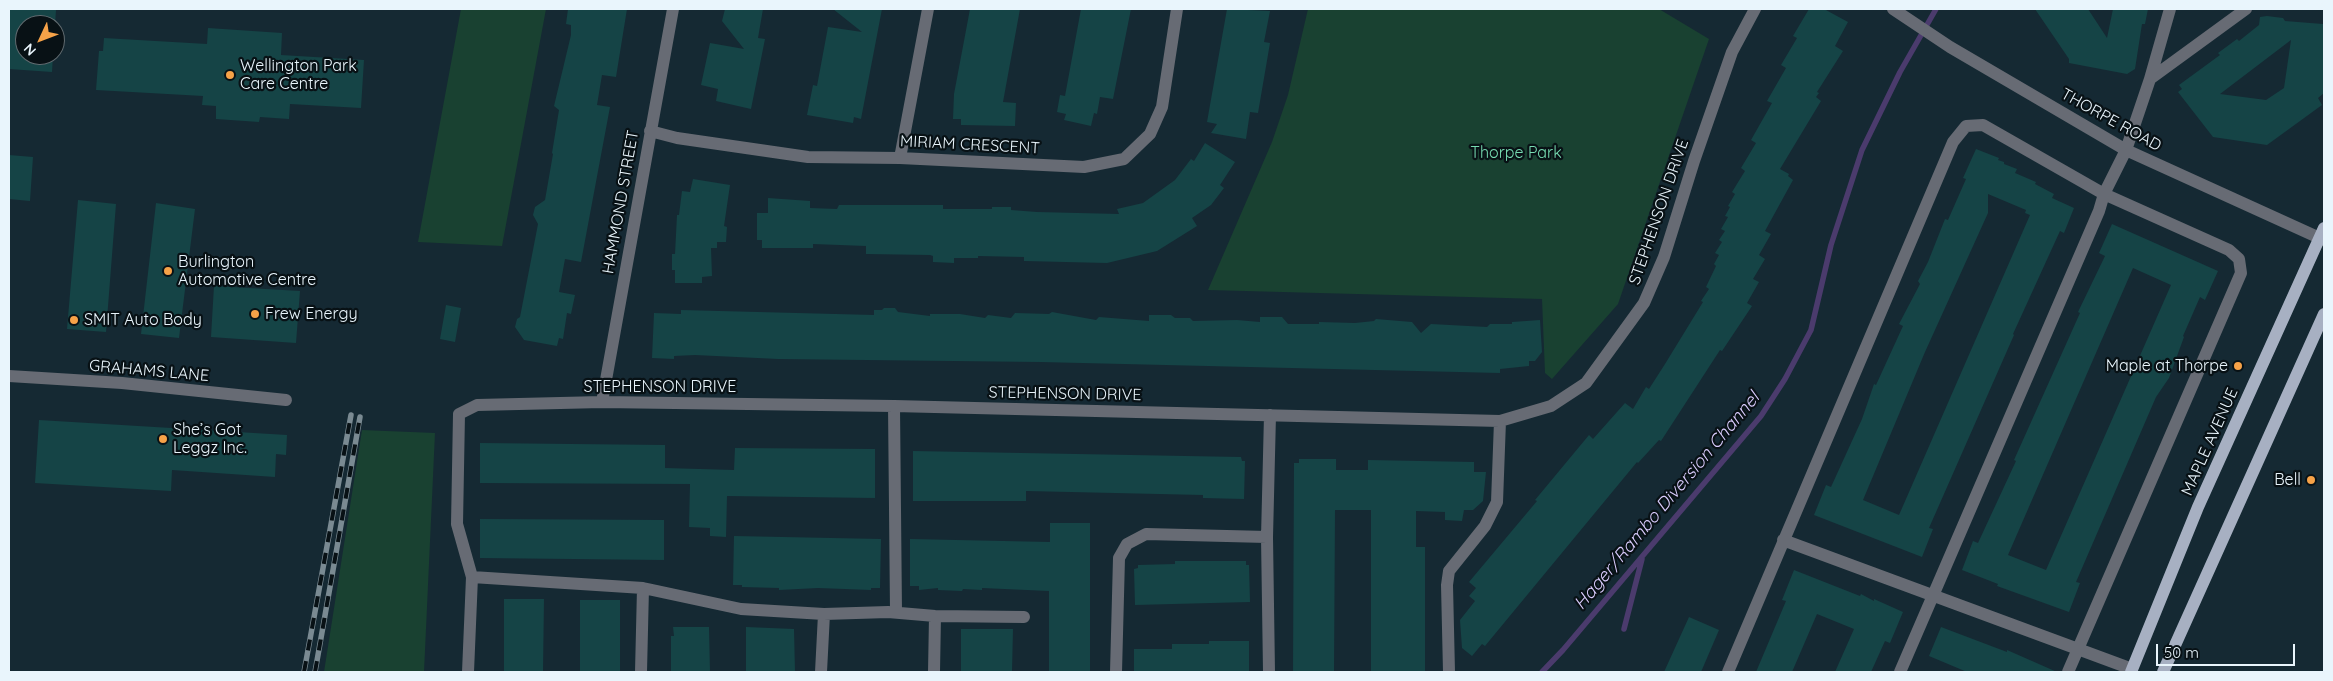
<!DOCTYPE html>
<meta charset="utf-8">
<style>
body{margin:0}
#map{position:relative;width:2333px;height:681px;overflow:hidden;background:#152933;font-family:Quicksand,sans-serif}
canvas{display:block}
.frame{position:absolute;inset:0;border:10px solid #e9f5fc;pointer-events:none}
.north{position:absolute;left:15px;top:15px;width:50px;height:50px;box-sizing:border-box;background:#081115;border:1px solid #626c71;border-radius:50%;rotate:227deg;font-size:14px;font-weight:700;line-height:20px;text-align:center;color:#e9f5fc}
.north::after{content:'';display:block;margin:auto;width:18px;height:22px;background:#f6a248;clip-path:polygon(50% 0,100% 100%,50% 72%,0 100%)}
.scale{position:absolute;left:2156px;top:644px;width:139px;height:22px;box-sizing:border-box;border:2px solid #e9f5fc;border-top:0;padding-left:6px;font-size:15px;line-height:18px;white-space:nowrap;color:#e9f5fc;-webkit-text-stroke:4px #081115;paint-order:stroke}
</style>
<div id="map">
<canvas width="2333" height="681"></canvas>
<div class="frame"></div>
<div class="north">N</div>
<div class="scale">50 m</div>
</div>
<script>
const g = document.querySelector('canvas').getContext('2d');
g.lineJoin = 'round';
function paint(path, color) {
  g.fillStyle = color;
  g.fill(path, 'evenodd');
}
function toPath(rows) {
  const path = new Path2D();
  for (const r of rows) {
    path.moveTo(r[0], r[1]);
    for (let i = 2; i < r.length; i += 2) path.lineTo(r[i], r[i + 1]);
  }
  return path;
}
function trace(path, color, width, dash) {
  g.strokeStyle = color;
  g.lineWidth = width;
  g.lineCap = dash ? 'butt' : 'round';
  g.setLineDash(dash || []);
  g.stroke(path);
}
function write(font, color, halo, rows, align = 'center') {
  g.font = font + ' Quicksand,sans-serif';
  g.lineWidth = 4.5;
  g.setLineDash([]);
  g.textBaseline = 'middle';
  g.strokeStyle = halo;
  g.fillStyle = color;
  for (const [text, x, y, turn = 0] of rows) {
    g.save();
    g.translate(x, y);
    g.rotate((+turn || 0) * Math.PI / 180);
    g.textAlign = isNaN(turn) ? turn : align;
    if (halo) g.strokeText(text, 0, 0);
    g.fillText(text, 0, 0);
    g.restore();
  }
}
const green = toPath([
 [461,9,546,9,502,246,418,242],
 [1308,9,1659,9,1709,39,1618,304,1552,379,1545,373,1542,299,1208,290,1272,142,1288,95],
 [362,430,435,433,424,672,324,672]
]);
const stream = toPath([
 [1624,629,1642,559],
 [1542,672,1563,650,1761,416,1785,379,1811,330,1831,245,1862,150,1900,72,1936,9]
]);
const building = toPath([
 [9,9,56,10,55,25,25,25,25,55,53,55,52,72,9,69],
 [568,9,627,9,616,77,602,75,597,105,610,107,581,262,565,259,559,292,575,295,571,314,567,313,563,339,559,338,557,346,524,340,515,327,517,319,520,317,538,224,533,215,535,207,545,200,553,154,552,153,559,110,554,106,571,35,571,25,566,24],
 [725,9,763,9,758,38,765,39,751,109,716,101,718,89,701,85,710,43,744,49,722,21],
 [833,9,882,9,861,119,854,117,853,123,807,115,813,85,817,86,828,27,862,32],
 [970,9,1020,9,1003,102,1016,103,1015,126,961,125,961,119,953,119,954,94],
 [1081,9,1131,9,1113,99,1100,97,1097,114,1094,113,1091,126,1064,120,1066,114,1057,112,1060,95,1065,96],
 [1227,9,1270,11,1264,42,1270,43,1258,113,1250,112,1246,139,1211,133,1217,124,1207,122],
 [1809,9,1824,9,1848,22,1835,46,1843,51,1817,92,1819,93,1816,97,1821,101,1780,169,1789,174,1788,176,1793,180,1765,231,1771,234,1759,255,1765,259,1753,279,1759,282,1747,303,1752,306,1722,351,1720,350,1661,441,1659,440,1638,463,1637,462,1485,646,1482,644,1472,656,1462,648,1460,620,1475,601,1469,596,1476,588,1469,582,1537,501,1535,500,1589,435,1593,439,1625,403,1633,409,1646,387,1649,389,1665,364,1703,302,1701,301,1709,289,1706,287,1716,266,1714,264,1719,255,1715,253,1722,242,1719,240,1725,231,1721,229,1728,217,1725,216,1730,207,1728,206,1735,194,1732,192,1745,171,1741,168,1756,143,1751,140,1772,103,1767,101,1786,68,1781,65,1797,38,1793,36],
 [2035,9,2088,9,2107,38,2113,9,2148,9,2145,24,2142,24,2135,69,2127,74,2069,63,2069,59],
 [2267,16,2283,18,2285,21,2323,24,2324,93,2318,98,2322,105,2267,145,2213,137,2178,92,2182,89,2179,85,2220,55,2218,53,2237,39,2239,41,2259,25,2260,17],
 [2291,40,2284,88,2266,100,2220,94],
 [208,28,282,33,281,55,364,60,361,108,290,104,289,119,260,117,259,122,216,119,216,106,202,105,203,96,96,90,99,51,103,51,104,38,207,44],
 [1205,143,1235,162,1220,185,1224,188,1211,205,1192,218,1197,226,1157,251,1107,263,1024,261,1024,257,978,256,978,258,954,258,954,263,933,262,933,256,930,255,866,254,866,246,813,244,813,248,762,248,762,240,757,240,757,213,768,213,768,198,810,201,810,208,837,209,839,205,943,205,943,209,992,209,992,207,1011,207,1011,210,1037,212,1119,214,1117,209,1143,203,1175,180,1191,159,1194,161],
 [1976,149,1999,158,1998,160,2004,162,2004,164,2017,169,2015,173,2036,182,2035,184,2054,194,2052,198,2074,208,2064,233,2060,231,2013,334,2014,335,1929,528,1933,529,1922,557,1814,515,1826,485,1831,487,1862,419,1874,384,1876,385,1903,326,1899,324,1920,284,1918,281,1928,262,1945,219,1948,220,1966,179,1963,178],
 [1988,194,2026,210,2025,213,2030,215,1899,515,1863,500,1925,352,1988,213],
 [9,155,33,157,30,201,9,199],
 [693,179,730,185,724,226,727,227,726,242,717,242,717,248,711,248,712,276,702,277,702,283,675,283,675,270,672,270,672,254,675,254,677,215,679,215,682,191,690,192],
 [78,200,116,204,106,332,67,329],
 [156,203,195,209,179,338,141,334],
 [2112,224,2218,271,2205,300,2200,297,2183,336,2184,337,2169,378,2156,397,2076,582,2080,583,2069,612,1997,586,1998,584,1962,570,1973,541,1978,543,2016,461,2014,460,2080,313,2078,312,2105,256,2099,253],
 [2133,268,2171,285,2046,570,2008,555],
 [214,286,300,291,296,343,211,337],
 [446,305,461,308,455,342,440,339],
 [884,308,895,308,898,312,930,316,930,314,960,314,985,318,988,315,1011,318,1015,313,1049,314,1052,312,1096,320,1099,317,1149,321,1149,315,1171,315,1175,318,1190,318,1193,321,1237,320,1260,322,1260,317,1282,317,1288,324,1319,324,1319,322,1355,323,1374,321,1376,319,1412,322,1421,333,1431,324,1487,327,1490,324,1512,324,1512,322,1540,320,1542,352,1535,361,1529,361,1529,366,1500,369,1500,373,1040,362,778,359,695,355,674,356,674,359,652,358,654,313,681,314,681,310,874,315,874,310,882,310],
 [39,420,287,435,286,455,276,454,275,477,172,470,171,491,35,483],
 [480,443,665,445,665,468,734,470,735,448,875,449,875,498,727,496,726,537,710,536,710,528,689,527,690,484,480,483],
 [913,451,1241,457,1242,461,1245,461,1244,499,1203,498,1203,495,1026,491,1026,501,913,501],
 [1299,459,1336,459,1336,470,1368,470,1368,460,1474,462,1474,472,1486,472,1483,501,1473,510,1464,510,1462,521,1445,520,1445,512,1416,511,1416,547,1425,547,1425,672,1371,672,1371,510,1335,510,1334,672,1293,672,1294,463,1299,463],
 [480,519,664,520,664,560,480,558],
 [1050,523,1090,523,1090,672,1049,672,1049,591,982,588,982,590,963,589,962,591,938,590,938,588,919,590,919,586,910,586,910,539,1050,542],
 [734,536,881,539,880,588,871,588,871,590,818,588,779,590,779,588,742,587,742,585,733,585],
 [1175,561,1246,561,1246,565,1249,565,1250,602,1135,605,1134,569,1138,568,1138,565,1175,564],
 [1794,570,1860,596,1861,594,1874,601,1874,599,1903,612,1890,643,1885,641,1871,672,1835,672,1854,629,1817,614,1792,672,1756,672,1786,601,1782,600],
 [504,599,544,599,543,672,504,672],
 [580,600,620,600,620,672,580,672],
 [1689,617,1719,630,1701,672,1664,672],
 [673,627,709,627,710,672,671,672,671,636,674,636],
 [746,627,794,629,795,672,746,672],
 [1941,627,2007,652,2007,650,2057,672,1967,672,1929,656],
 [961,629,1013,629,1012,672,961,672],
 [1209,641,1249,641,1249,672,1134,672,1134,649,1172,649,1172,644,1209,644]
]);
const minor = toPath([
 [1893,9,1950,47,2126,150,2324,240],
 [2150,79,2246,9],
 [650,131,677,138,808,157,900,158,1084,167,1124,159,1150,134,1162,107,1177,9],
 [900,158,928,9],
 [9,376,122,383,286,400],
 [602,402,673,9],
 [894,406,896,612],
 [1783,540,2132,669],
 [472,577,643,588,741,609,824,614,888,612,935,616,1024,617],
 [468,672,472,577,457,524,459,414,477,405,602,402,894,406,1500,421,1551,406,1586,383,1644,303,1664,257,1694,161,1732,52,1755,9],
 [641,672,643,588],
 [821,672,824,614],
 [934,672,935,616],
 [1116,672,1119,558,1127,544,1146,534,1267,537],
 [1269,672,1267,537,1270,415],
 [1449,672,1447,585,1449,571,1485,526,1497,502,1500,421],
 [1728,672,1953,142,1966,126,1983,125,2104,194,2229,250,2239,259,2241,273,2068,672],
 [1900,672,2099,211,2104,194,2126,150,2150,79,2170,9]
]);
const major = toPath([
 [2131,672,2198,507,2324,228],
 [2163,672,2324,314]
]);
const rail = toPath([
 [304,672,351,415],
 [315,672,360,417]
]);
const markers = [
 [230,75,5,"#f6a248"],
 [168,271,5,"#f6a248"],
 [255,314,5,"#f6a248"],
 [74,320,5,"#f6a248"],
 [2238,366,5,"#f6a248"],
 [163,439,5,"#f6a248"],
 [2311,480,5,"#f6a248"]
];
const poiNames = [
 ["Wellington Park",240,66],
 ["Care Centre",240,84],
 ["Burlington",178,262],
 ["Automotive Centre",178,280],
 ["Frew Energy",265,314],
 ["SMIT Auto Body",84,320],
 ["Maple at Thorpe",2228,366,"right"],
 ["She’s Got",173,430],
 ["Leggz Inc.",173,448],
 ["Bell",2301,480,"right"]
];
const streetNames = [
 ["THORPE ROAD",2111,120,29],
 ["MIRIAM CRESCENT",970,145,3],
 ["HAMMOND STREET",621,202,-80],
 ["STEPHENSON DRIVE",1659,212,-71],
 ["GRAHAMS LANE",149,371,5],
 ["STEPHENSON DRIVE",660,387],
 ["STEPHENSON DRIVE",1065,394,1],
 ["MAPLE AVENUE",2210,442,-66]
];
const parkNames = [
 ["Thorpe Park",1516,153]
];
const waterNames = [
 ["Hager/Rambo Diversion Channel",1667,501,-50]
];
paint(green, '#194131');
trace(stream, '#4b3b6d', 5.5);
paint(building, '#154446');
trace(minor, '#676b74', 12);
trace(major, '#a7b0c2', 12);
trace(rail, '#7a8a92', 5.5);
trace(rail, '#081115', 4, [11]);
for (const [x, y, r, color] of markers) {
  const dot = new Path2D();
  dot.arc(x, y, r, 0, 2 * Math.PI);
  g.fillStyle = color;
  g.fill(dot);
  trace(dot, '#081115', 2);
}
write('16px', '#e9f5fc', '#081115', poiNames, 'left');
write('16px', '#e9f5fc', '#081115', streetNames);
write('16px', '#77dcb2', '#081115', parkNames);
write('italic 18px', '#dbcdfe', '#081115', waterNames);
</script>
